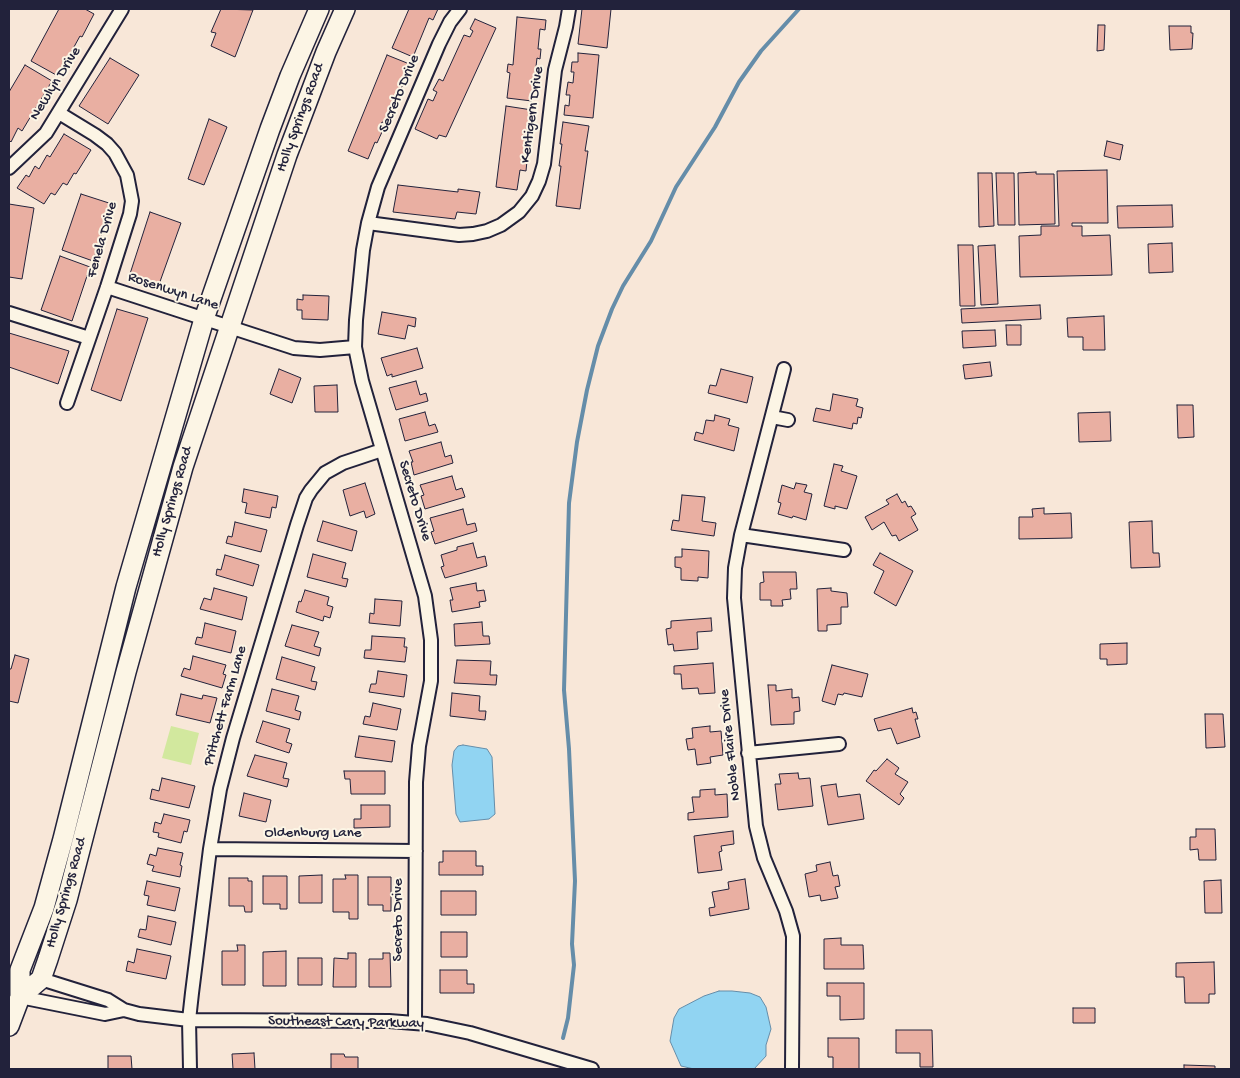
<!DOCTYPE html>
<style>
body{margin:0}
#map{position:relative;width:1240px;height:1078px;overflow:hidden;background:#f8e7d8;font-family:"Gochi Hand",sans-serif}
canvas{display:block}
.frame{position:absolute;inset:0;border:10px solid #22223b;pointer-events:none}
</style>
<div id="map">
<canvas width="1240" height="1078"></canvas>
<div class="frame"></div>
</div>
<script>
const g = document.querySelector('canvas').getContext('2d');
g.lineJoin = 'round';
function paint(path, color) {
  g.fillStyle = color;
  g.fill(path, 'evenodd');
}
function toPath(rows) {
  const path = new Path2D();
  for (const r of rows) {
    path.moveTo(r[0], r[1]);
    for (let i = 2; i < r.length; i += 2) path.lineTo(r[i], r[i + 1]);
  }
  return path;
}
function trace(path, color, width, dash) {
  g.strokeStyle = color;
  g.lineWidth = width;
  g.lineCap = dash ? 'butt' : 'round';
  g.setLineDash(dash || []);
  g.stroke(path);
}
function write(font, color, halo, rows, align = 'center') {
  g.font = font + ' "Gochi Hand",sans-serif';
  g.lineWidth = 4;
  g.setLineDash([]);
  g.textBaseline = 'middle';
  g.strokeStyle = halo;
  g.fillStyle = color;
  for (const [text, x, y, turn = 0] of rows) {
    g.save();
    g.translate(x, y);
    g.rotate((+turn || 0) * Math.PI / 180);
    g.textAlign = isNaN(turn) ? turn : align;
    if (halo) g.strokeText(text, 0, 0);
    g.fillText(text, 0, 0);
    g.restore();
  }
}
const green = toPath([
 [171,726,199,733,191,765,162,758]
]);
const water = toPath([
 [463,745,487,749,492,757,495,814,489,819,460,822,456,814,452,765,454,751,458,746,463,745],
 [719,991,732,991,750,993,760,997,766,1007,771,1029,766,1045,766,1056,754,1069,694,1069,681,1066,670,1041,674,1018,679,1009,704,996,719,991]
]);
const stream = toPath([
 [563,1038,568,1018,574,965,572,944,575,881,569,749,564,690,569,503,577,442,587,390,598,346,612,309,623,286,651,241,676,187,715,127,739,82,761,51,799,9]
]);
const building = toPath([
 [59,9,85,9,94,14,82,37,80,36,58,76,31,61,59,9],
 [221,9,253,10,235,57,211,46,216,33,211,32,221,9],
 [409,9,438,9,433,20,429,18,413,57,392,48,409,9],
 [582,9,611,9,607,48,578,44,582,9],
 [517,17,546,20,545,30,540,29,538,49,541,49,540,59,537,58,532,101,507,98,510,73,507,72,508,64,513,65,517,17],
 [475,19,496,28,446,137,439,135,437,139,415,129,428,99,433,101,437,92,433,90,439,79,443,81,464,35,470,37,473,31,470,29,475,19],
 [1098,25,1105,25,1104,50,1097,51,1098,25],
 [1169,26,1191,26,1191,33,1193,33,1192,49,1170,50,1169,26],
 [578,53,599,55,593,118,564,115,565,105,569,106,570,95,566,95,568,82,573,83,574,72,571,72,572,62,578,62,578,53],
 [387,55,412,65,385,123,382,122,379,131,382,132,377,143,375,142,368,159,348,151,387,55],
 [110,58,139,75,108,124,79,106,110,58],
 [25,65,52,81,22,131,18,128,11,142,9,140,9,92,25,65],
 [506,106,532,110,526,171,520,170,517,190,496,187,506,106],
 [209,119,227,127,204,185,188,179,209,119],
 [563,122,589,126,585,151,588,151,580,209,556,206,561,166,559,166,562,144,560,144,563,122],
 [64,134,91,150,76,174,74,173,67,185,63,183,55,195,51,193,44,204,17,188,26,175,29,177,35,166,39,169,47,155,50,157,64,134],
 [1107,141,1123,145,1120,160,1104,156,1107,141],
 [1107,170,1108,223,1072,223,1072,226,1082,226,1082,236,1110,235,1112,275,1020,277,1019,236,1041,235,1041,226,1059,226,1057,171,1107,170],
 [1036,172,1036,174,1054,174,1055,224,1019,225,1018,173,1036,172],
 [978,173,992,173,994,226,979,227,978,173],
 [996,173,1014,173,1015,225,998,225,996,173],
 [398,185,458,192,458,189,480,192,476,214,457,212,455,219,393,212,398,185],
 [81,194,112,204,93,261,62,250,81,194],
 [9,204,34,208,22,279,9,277,9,204],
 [1172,205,1173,227,1118,228,1117,206,1172,205],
 [150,212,181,223,157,290,128,280,150,212],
 [1172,243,1173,272,1149,273,1148,244,1172,243],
 [958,245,973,245,975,306,960,306,958,245],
 [995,245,998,304,981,305,978,246,995,245],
 [60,256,90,267,72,321,41,310,60,256],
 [303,295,329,296,328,320,302,319,302,310,297,310,297,299,303,300,303,295],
 [1040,305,1041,319,962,323,961,309,1040,305],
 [117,309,148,318,121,401,91,390,117,309],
 [382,312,416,318,415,327,408,325,405,339,378,334,382,312],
 [1104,316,1105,350,1083,350,1083,337,1068,337,1067,318,1104,316],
 [1006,325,1021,325,1021,345,1007,345,1006,325],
 [995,330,996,346,963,348,962,331,995,330],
 [9,333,69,351,58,384,9,367,9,333],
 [417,348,423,368,392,377,392,374,387,376,381,358,417,348],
 [990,362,992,376,965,379,963,365,990,362],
 [279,369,301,378,292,403,270,394,279,369],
 [721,369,753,377,747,403,708,393,710,385,716,386,721,369],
 [416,381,420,395,426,393,428,401,396,410,389,388,416,381],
 [337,385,338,412,315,412,314,386,337,385],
 [833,394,858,399,856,406,863,408,861,418,858,417,857,424,853,423,852,429,813,421,816,408,830,411,833,394],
 [1177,405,1193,405,1194,437,1178,438,1177,405],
 [425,412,429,426,435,424,438,432,405,441,399,419,425,412],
 [1110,412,1111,441,1079,442,1078,413,1110,412],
 [715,415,730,419,728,425,739,428,734,451,694,440,696,432,703,434,706,420,714,421,715,415],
 [441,442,445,457,451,455,453,463,414,475,411,462,413,462,409,451,441,442],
 [834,464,843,466,841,471,857,476,847,509,835,506,835,509,824,506,834,464],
 [452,476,456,490,462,488,465,497,425,509,421,496,424,495,420,485,452,476],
 [365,483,375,514,366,518,364,511,350,516,343,490,365,483],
 [796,483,807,485,804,492,812,494,806,520,793,516,792,518,778,514,781,503,778,502,782,485,794,489,796,483],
 [244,489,278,496,276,508,272,507,270,518,245,513,247,503,242,502,244,489],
 [897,494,902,503,905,501,908,507,911,506,916,514,911,517,918,530,899,541,896,535,892,536,884,522,872,530,865,517,889,504,886,500,897,494],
 [682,495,705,497,702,521,716,523,714,536,671,530,673,520,679,521,682,495],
 [1044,508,1044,514,1071,513,1072,538,1019,539,1019,517,1033,517,1032,509,1044,508],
 [463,509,467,525,475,523,477,531,435,544,431,532,434,531,430,518,463,509],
 [323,521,357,531,352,551,317,541,323,521],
 [1152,521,1153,553,1159,553,1160,567,1131,568,1129,522,1152,521],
 [235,522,267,530,261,552,226,543,228,536,232,537,235,522],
 [473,543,477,558,485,556,487,566,445,578,441,567,444,566,441,555,457,550,457,547,473,543],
 [682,549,709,551,708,578,698,577,698,581,681,580,681,568,675,567,675,557,682,557,682,549],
 [880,553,913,571,896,606,874,593,884,571,873,565,880,553],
 [313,554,346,563,342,578,348,579,346,587,307,577,313,554],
 [225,555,259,565,253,586,216,575,217,569,221,570,225,555],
 [763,572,796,572,797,589,790,589,791,599,782,600,783,606,771,606,771,600,760,600,760,583,764,582,763,572],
 [476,583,477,591,484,590,486,601,479,602,480,607,452,612,450,600,453,600,450,588,476,583],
 [214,588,247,597,242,620,200,609,204,598,211,600,214,588],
 [831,588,831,591,847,593,848,607,841,607,841,624,827,625,827,631,818,631,817,589,831,588],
 [305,590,329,597,327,605,333,607,330,618,324,616,323,621,296,612,299,601,301,602,305,590],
 [375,599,402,601,400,626,369,623,370,613,374,614,375,599],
 [711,618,712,631,697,632,698,649,674,651,673,644,668,645,666,629,671,628,671,621,711,618],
 [482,622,483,636,489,636,490,644,455,646,454,624,482,622],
 [205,623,236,631,231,653,195,644,197,637,202,638,205,623],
 [292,625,319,632,314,646,321,648,319,656,285,646,292,625],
 [372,636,405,638,404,647,407,647,405,662,364,658,365,650,371,650,372,636],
 [1127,643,1127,664,1107,665,1107,659,1100,659,1100,644,1127,643],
 [15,655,29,659,18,703,9,701,9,669,11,669,15,655],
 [193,656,226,665,223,674,226,675,222,688,181,676,184,668,190,670,193,656],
 [282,657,315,667,311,681,317,682,315,690,276,679,282,657],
 [457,660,491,661,490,675,497,675,496,685,454,683,457,660],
 [713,663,715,693,699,694,698,688,682,689,681,674,674,674,674,666,713,663],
 [832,665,868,674,862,697,844,693,843,695,838,694,835,705,822,701,832,665],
 [378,671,407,675,404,697,369,692,371,684,376,684,378,671],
 [768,685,776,685,776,691,792,689,792,698,799,697,800,711,794,712,794,724,771,725,768,685],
 [272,689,299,696,295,710,301,712,299,720,266,711,272,689],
 [452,693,480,696,479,711,486,711,485,720,450,716,452,693],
 [181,694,202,699,203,695,217,698,210,723,176,715,181,694],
 [373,703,401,709,397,730,363,724,365,716,370,717,373,703],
 [912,708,913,713,916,712,918,719,915,719,920,737,897,744,891,728,878,731,874,719,912,708],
 [1205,714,1223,714,1225,747,1206,748,1205,714],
 [263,721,290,729,286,742,292,744,289,753,256,742,263,721],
 [710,726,710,732,721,731,723,755,710,757,711,763,697,765,695,749,688,750,686,739,693,738,692,728,710,726],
 [359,736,395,741,392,762,355,757,359,736],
 [255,755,287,763,283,778,289,779,287,787,247,776,255,755],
 [887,759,899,768,895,774,908,782,900,794,904,798,899,805,866,781,874,770,876,771,887,759],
 [344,771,385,771,385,794,351,794,350,779,345,779,344,771],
 [798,773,799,779,810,778,813,806,778,810,775,784,781,784,779,774,798,773],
 [162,778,195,786,189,808,150,799,152,789,159,791,162,778],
 [836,784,838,797,860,794,864,819,828,825,821,786,836,784],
 [715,789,715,795,727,794,728,817,688,820,688,813,694,812,692,797,700,797,700,790,715,789],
 [244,793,271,800,266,822,239,816,244,793],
 [361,805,390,805,390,827,354,828,354,819,361,819,361,805],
 [164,814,190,820,187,832,184,831,181,843,158,837,159,833,153,832,155,822,161,824,164,814],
 [1196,829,1215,829,1216,860,1199,860,1198,849,1190,850,1190,837,1196,837,1196,829],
 [733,831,734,844,721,846,722,851,719,852,722,870,698,873,694,836,733,831],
 [158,848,183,853,180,865,182,866,180,877,152,871,154,866,147,864,150,854,156,856,158,848],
 [443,851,476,851,476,866,483,866,483,875,439,875,439,862,443,862,443,851],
 [830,862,833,876,838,875,840,886,835,887,838,898,821,901,820,895,809,897,805,874,817,871,816,865,830,862],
 [322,875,322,903,299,903,299,876,322,875],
 [345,875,358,875,358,919,349,919,349,912,333,912,333,879,346,879,345,875],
 [263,876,287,876,287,909,280,909,280,904,263,904,263,876],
 [368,877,391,877,391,911,383,911,383,905,368,905,368,877],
 [229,878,248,878,248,881,252,881,252,912,245,912,244,906,229,906,229,878],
 [745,879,749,909,710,916,709,908,715,907,712,892,729,889,728,882,745,879],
 [1221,880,1222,913,1205,913,1204,881,1221,880],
 [147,881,180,888,175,911,147,905,149,896,144,895,147,881],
 [441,891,476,891,476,915,441,915,441,891],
 [148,916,176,922,171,945,138,937,140,929,146,930,148,916],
 [441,932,467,932,467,957,441,957,441,932],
 [841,938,841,945,863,945,864,969,824,969,824,939,841,938],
 [237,945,245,945,245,985,222,985,222,951,238,951,237,945],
 [137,949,171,956,166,979,126,971,128,961,134,963,137,949],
 [286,951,286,986,263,986,263,952,286,951],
 [348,953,356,953,356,987,333,987,334,958,348,959,348,953],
 [383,953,390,953,391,987,369,987,369,959,383,959,383,953],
 [298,958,322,958,322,985,298,985,298,958],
 [1214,962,1215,994,1209,994,1209,1003,1185,1003,1184,977,1176,977,1176,963,1214,962],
 [440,970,467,970,467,984,474,984,474,993,440,993,440,970],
 [827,983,864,983,864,1019,840,1020,840,996,827,996,827,983],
 [1073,1008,1095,1008,1095,1023,1073,1023,1073,1008],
 [896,1030,932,1030,933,1067,920,1067,920,1053,896,1053,896,1030],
 [828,1038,859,1038,859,1069,833,1069,833,1057,828,1057,828,1038],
 [254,1053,255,1069,233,1069,232,1054,254,1053],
 [331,1054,344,1054,345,1057,358,1057,358,1069,331,1069,331,1054],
 [108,1056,131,1056,132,1069,108,1069,108,1056],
 [1184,1065,1215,1066,1215,1069,1179,1069,1184,1069,1184,1065]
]);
const minor = toPath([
 [59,113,95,135,107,144,115,153,127,175,132,201,130,214,107,287,67,403],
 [9,168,46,133,122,9],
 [368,223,459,235,473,234,487,231,501,225,519,212,532,196,539,181,544,164,555,70,566,27,569,9],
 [107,287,294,348,320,350,355,347],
 [9,313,89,338],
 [784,369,741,535,735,568,734,598,756,826,764,858,786,911,793,936,792,1069],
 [772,417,788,420],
 [741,535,844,550],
 [748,753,839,744],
 [210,849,416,851],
 [41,979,108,1000,124,1010,139,1014,189,1020,389,1021,427,1024,470,1033,592,1069],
 [20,997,105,1014,124,1010],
 [415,1023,416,782,419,746,431,681,431,640,425,596,362,381,355,347,356,320,363,250,368,223,378,187,439,44,450,22,460,9],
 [190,1069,189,1020,192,993,210,849,220,789,233,738,297,525,306,498,311,490,325,473,343,463,382,450]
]);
const primary = toPath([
 [20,997,41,979,48,959,67,900,126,672,183,467,287,155,326,52,345,9],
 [9,1026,20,997,20,970,44,908,63,839,126,587,204,319,270,129,290,76,319,9]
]);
const streetNames = [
 ["Newlyn Drive",56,84,-58],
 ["Secreto Drive",400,94,-67],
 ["Kentigern Drive",533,115,-82],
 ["Holly Springs Road",301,118,-70],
 ["Fenela Drive",103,240,-74],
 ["Rosenwyn Lane",173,292,18],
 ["Secreto Drive",414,501,73],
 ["Holly Springs Road",173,502,-74],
 ["Pritchett Farm Lane",226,706,-74],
 ["Noble Flaire Drive",731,745,-96],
 ["Oldenburg Lane",313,834],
 ["Holly Springs Road",67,893,-74],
 ["Secreto Drive",399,920,-90],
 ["Southeast Cary Parkway",346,1023,1]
];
paint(green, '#d2e89e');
paint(water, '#91d4f2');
trace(water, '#658da9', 1);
trace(stream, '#658da9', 4);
paint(building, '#e9afa2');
trace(building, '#22223b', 1);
trace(minor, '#22223b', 16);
trace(primary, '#22223b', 22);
trace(minor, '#fcf5e5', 12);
trace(primary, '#fcf5e5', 19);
write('15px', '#22223b', '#fcf5e5', streetNames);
</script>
